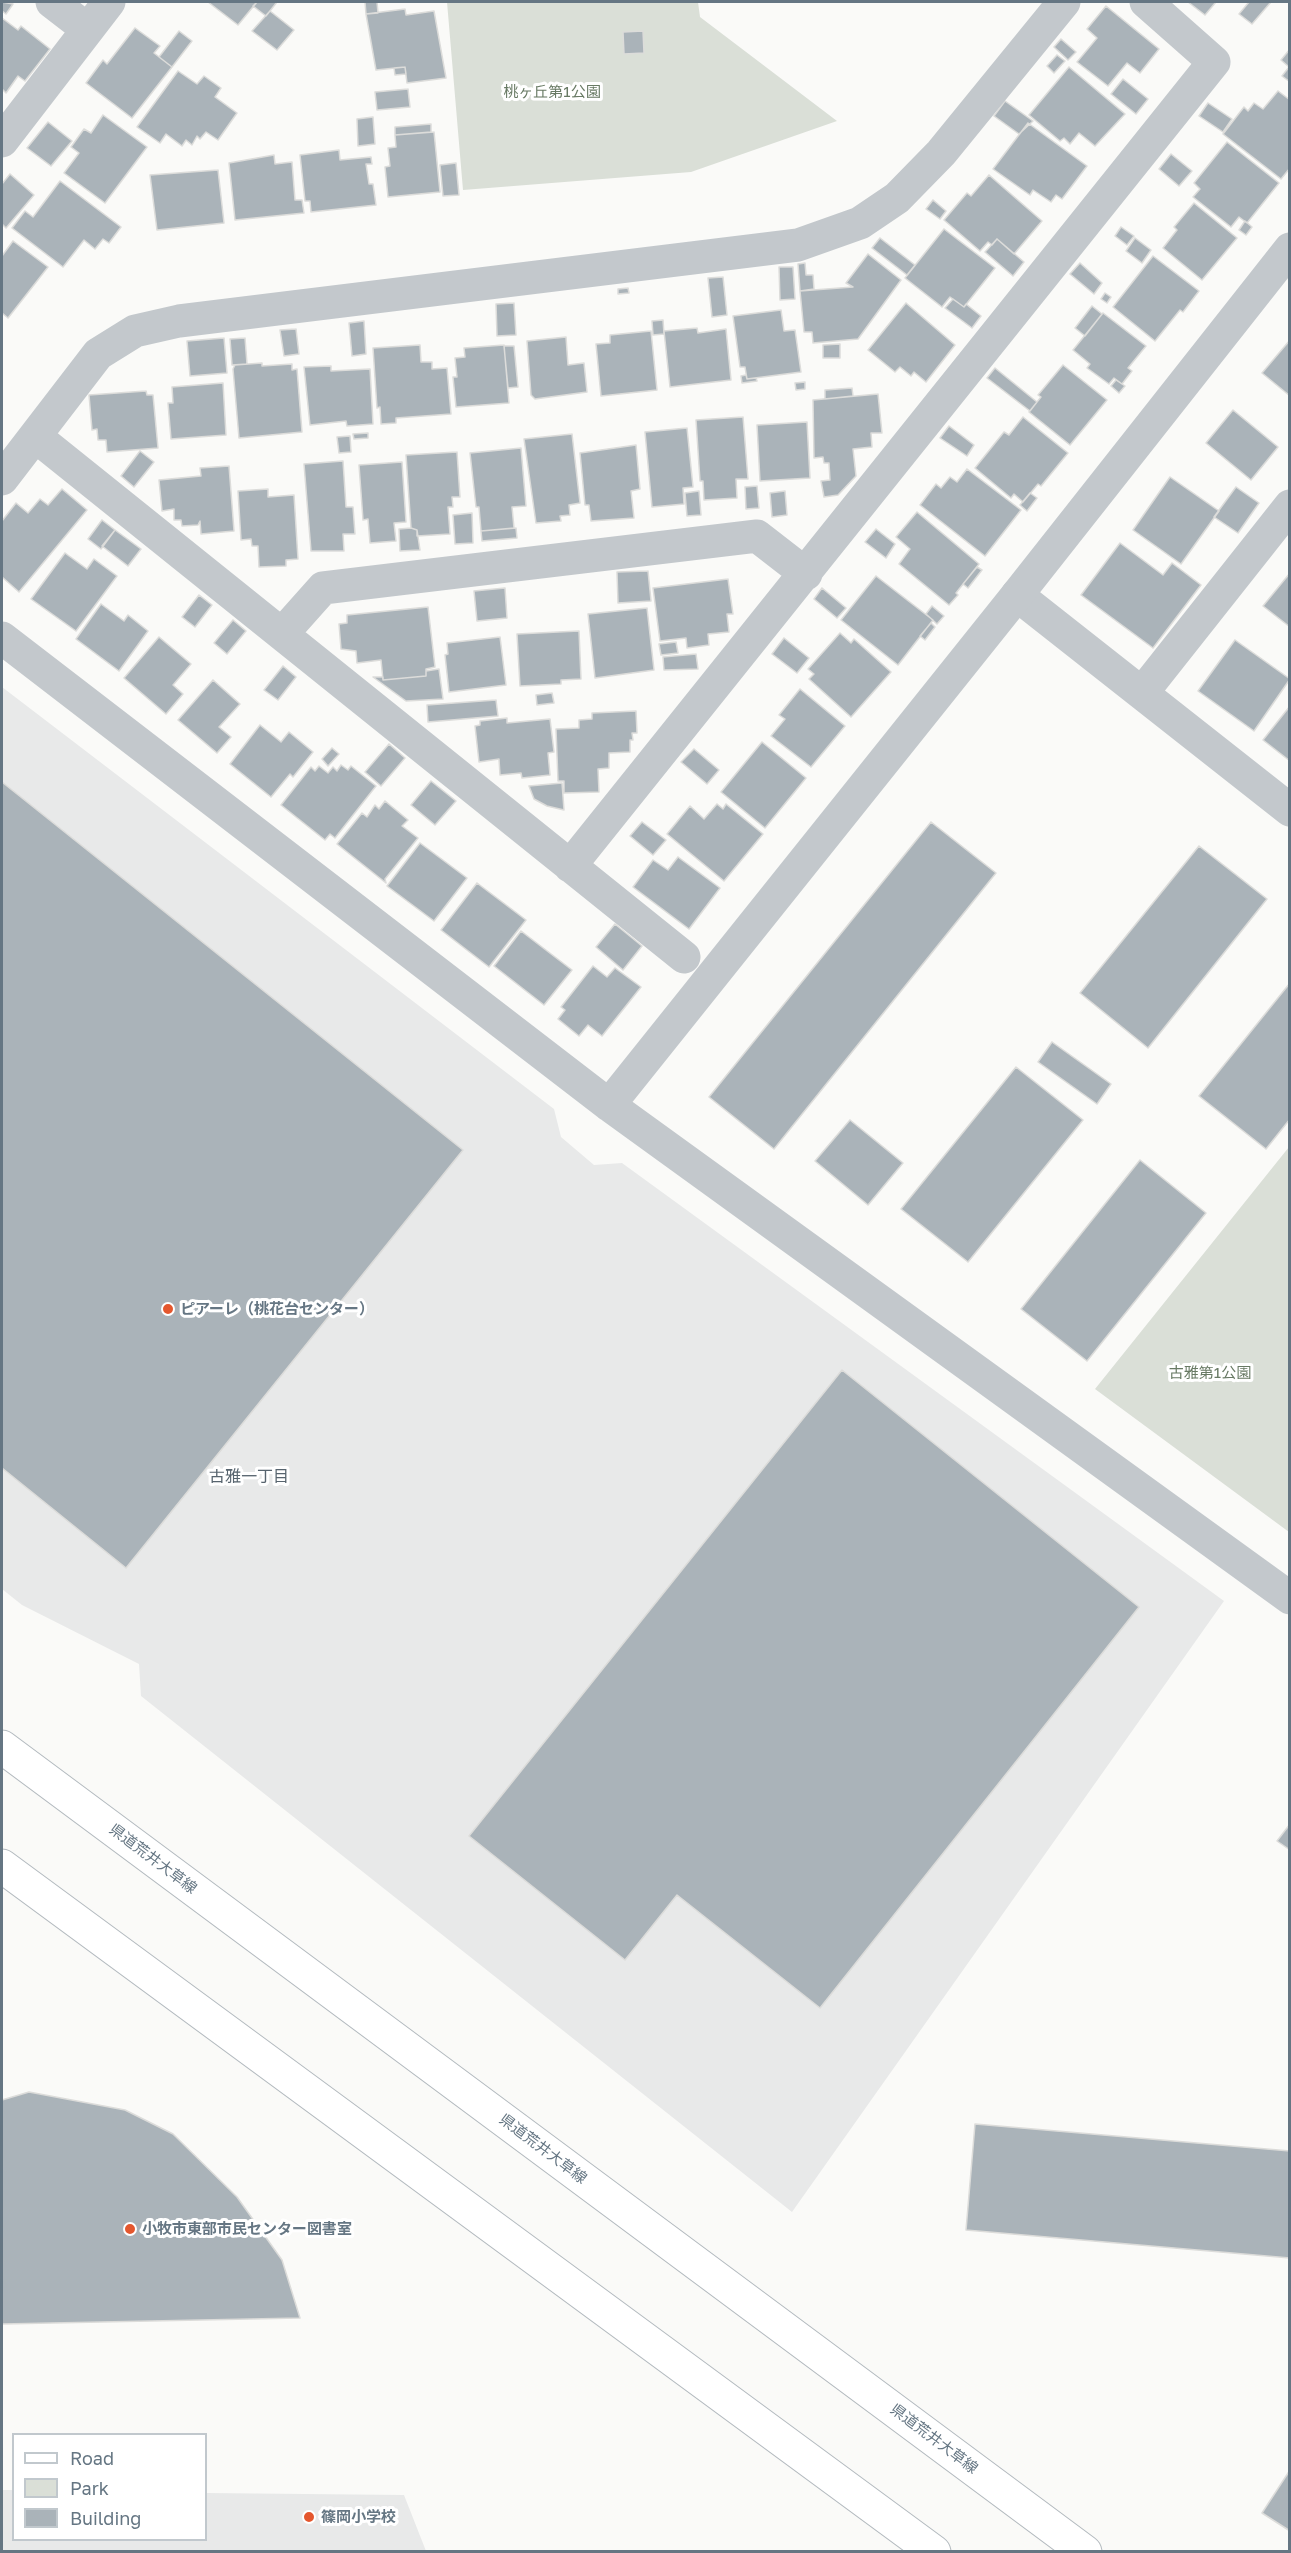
<!DOCTYPE html>
<meta charset="utf-8">
<style>
body{margin:0}
#map{position:relative;width:1291px;height:2553px;overflow:hidden;background:#fafaf8;font-family:"Golos Text",sans-serif}
canvas{display:block}
.frame{position:absolute;inset:0;border:3px solid #657683;pointer-events:none}
.legend{position:absolute;left:12px;top:2433px;width:195px;height:108px;box-sizing:border-box;background:#fff;border:2px solid #c1c8cd;margin:0;padding:8px 10px;list-style:none;font-size:18px;color:#657683}
.legend li{display:flex;align-items:center;gap:12px;height:30px}
.legend b{width:30px;border:2px solid #c1c8cd}
</style>
<div id="map">
<canvas width="1291" height="2553"></canvas>
<div class="frame"></div>
<ul class="legend">
<li><b style="height:8px;background:#fff"></b>Road</li>
<li><b style="height:16px;background:#dadfd7"></b>Park</li>
<li><b style="height:16px;background:#aab3b9"></b>Building</li>
</ul>
</div>
<script>
const g = document.querySelector('canvas').getContext('2d');
g.lineJoin = 'round';
function paint(path, color) {
  g.fillStyle = color;
  g.fill(path, 'evenodd');
}
function toPath(rows) {
  const path = new Path2D();
  for (const r of rows) {
    path.moveTo(r[0], r[1]);
    for (let i = 2; i < r.length; i += 2) path.lineTo(r[i], r[i + 1]);
  }
  return path;
}
function trace(path, color, width, dash) {
  g.strokeStyle = color;
  g.lineWidth = width;
  g.lineCap = dash ? 'butt' : 'round';
  g.setLineDash(dash || []);
  g.stroke(path);
}
function write(font, color, halo, rows, align = 'center') {
  g.font = font + ' "Golos Text","Noto Sans JP",sans-serif';
  g.lineWidth = 6;
  g.setLineDash([]);
  g.textBaseline = 'middle';
  g.strokeStyle = halo;
  g.fillStyle = color;
  for (const [text, x, y, turn = 0] of rows) {
    g.save();
    g.translate(x, y);
    g.rotate((+turn || 0) * Math.PI / 180);
    g.textAlign = isNaN(turn) ? turn : align;
    if (halo) g.strokeText(text, 0, 0);
    g.fillText(text, 0, 0);
    g.restore();
  }
}
const built = toPath([
 [2,687,554,1109,561,1137,594,1165,622,1163,1224,1601,792,2212,141,1696,139,1664,22,1605,2,1589],
 [2,2490,13,2490,14,2540,206,2540,206,2493,404,2495,426,2551,2,2551]
]);
const green = toPath([
 [447,2,698,2,700,17,837,121,691,172,463,190],
 [1289,1147,1289,1532,1095,1389]
]);
const building = toPath([
 [2,2,13,4,6,14,2,11,2,2],
 [208,2,257,2,238,25,208,2],
 [257,2,277,2,266,16,253,6,257,2],
 [365,2,377,2,378,13,366,14,365,2],
 [1188,2,1216,2,1205,15,1188,2],
 [1249,2,1271,2,1252,24,1239,14,1249,2],
 [1106,6,1159,49,1140,73,1127,63,1108,86,1077,62,1097,38,1087,29,1106,6],
 [405,9,406,15,434,11,446,78,407,83,405,67,376,70,366,14,405,9],
 [270,11,294,30,277,50,252,31,270,11],
 [2,18,18,30,21,26,50,49,25,81,18,76,6,93,2,89,2,18],
 [135,28,160,46,154,53,172,67,132,118,86,83,103,60,107,64,135,28],
 [179,31,192,41,172,67,159,57,179,31],
 [643,31,644,53,624,54,623,32,643,31],
 [1061,39,1076,52,1068,60,1054,47,1061,39],
 [1290,49,1290,82,1282,76,1289,67,1281,60,1290,49],
 [1057,55,1065,61,1054,73,1047,66,1057,55],
 [405,67,406,74,395,75,394,68,405,67],
 [1069,67,1125,114,1095,146,1079,133,1070,144,1064,138,1060,141,1029,115,1069,67],
 [178,71,197,84,204,76,221,88,215,97,237,113,218,140,206,132,200,139,197,136,192,145,186,140,182,146,166,134,160,143,137,127,178,71],
 [1123,79,1148,99,1136,114,1111,94,1123,79],
 [408,89,410,107,377,110,375,92,408,89],
 [1278,91,1290,100,1290,168,1281,179,1223,134,1244,107,1248,111,1254,103,1263,109,1278,91],
 [1005,101,1033,121,1019,134,994,116,1005,101],
 [1208,103,1232,119,1223,132,1199,116,1208,103],
 [103,115,147,147,105,203,64,173,79,153,71,147,84,129,91,133,103,115],
 [373,117,375,144,358,146,357,119,373,117],
 [48,122,72,141,51,166,27,148,48,122],
 [1028,123,1087,166,1062,199,1056,195,1051,202,1033,190,1030,195,993,169,1028,123],
 [431,124,431,132,395,135,395,127,431,124],
 [434,132,440,192,388,197,385,167,390,166,388,148,396,147,395,135,434,132],
 [1227,142,1279,183,1247,223,1239,217,1231,227,1193,197,1200,189,1194,183,1227,142],
 [339,150,340,160,371,157,372,164,366,164,369,184,373,184,376,205,311,212,310,201,305,201,300,155,339,150],
 [1171,154,1192,171,1179,186,1159,169,1171,154],
 [274,155,275,164,292,162,295,200,302,200,304,213,235,220,229,163,274,155],
 [456,163,459,195,443,196,440,165,456,163],
 [218,170,224,223,157,230,150,175,218,170],
 [10,174,34,195,6,228,2,224,2,184,10,174],
 [989,175,1042,221,1014,254,997,239,992,245,988,242,980,251,944,220,967,193,971,196,989,175],
 [60,181,121,227,109,243,103,239,95,249,84,240,63,267,12,228,25,211,33,217,60,181],
 [933,200,946,211,940,219,926,209,933,200],
 [1194,203,1237,238,1202,280,1163,248,1177,230,1174,227,1194,203],
 [1245,221,1252,227,1246,235,1239,230,1245,221],
 [1121,227,1134,236,1127,245,1115,236,1121,227],
 [944,229,995,268,964,307,950,297,942,307,905,278,944,229],
 [880,238,915,265,907,275,872,248,880,238],
 [1135,238,1151,250,1142,263,1126,251,1135,238],
 [997,239,1024,262,1013,276,985,252,997,239],
 [13,241,48,267,8,318,2,313,2,256,13,241],
 [868,254,901,280,858,339,813,343,812,332,804,332,800,291,853,287,846,283,868,254],
 [1153,256,1199,291,1183,312,1180,310,1155,341,1113,307,1153,256],
 [805,263,806,275,813,275,814,289,800,291,798,264,805,263],
 [1080,263,1102,283,1094,294,1070,274,1080,263],
 [779,267,793,267,795,299,780,300,779,267],
 [723,277,727,315,712,317,708,278,723,277],
 [628,288,629,293,618,294,618,289,628,288],
 [1105,293,1111,297,1107,303,1101,299,1105,293],
 [953,299,964,307,966,304,981,316,972,328,945,308,953,299],
 [514,303,516,335,497,336,496,304,514,303],
 [906,303,955,345,926,382,914,372,911,376,900,367,895,372,868,350,906,303],
 [1092,306,1102,314,1085,336,1075,328,1092,306],
 [781,310,784,331,795,330,801,372,747,379,745,367,740,367,733,316,781,310],
 [1103,313,1146,346,1128,368,1132,371,1122,384,1114,378,1109,384,1087,368,1090,364,1073,350,1103,313],
 [663,320,664,334,653,335,652,321,663,320],
 [364,321,366,354,352,356,349,323,364,321],
 [697,328,698,333,726,329,731,380,670,387,664,331,697,328],
 [296,329,299,354,284,356,280,330,296,329],
 [651,331,657,390,601,396,596,344,610,343,610,335,651,331],
 [566,337,568,365,584,363,587,392,535,399,531,395,527,341,566,337],
 [224,338,227,373,190,376,187,341,224,338],
 [245,338,247,364,232,365,230,339,245,338],
 [1290,340,1290,396,1262,373,1290,340],
 [840,344,840,358,823,358,823,345,840,344],
 [420,345,421,362,432,362,432,369,447,368,451,414,396,418,396,423,381,424,380,407,377,408,373,348,420,345],
 [504,345,509,403,456,407,453,377,457,377,455,358,465,357,464,348,504,345],
 [504,346,514,346,518,387,508,388,504,346],
 [262,363,262,366,292,364,292,370,297,369,302,432,239,438,233,369,235,365,262,363],
 [1063,365,1107,400,1070,445,1029,412,1041,397,1038,395,1063,365],
 [331,366,331,371,370,369,373,424,347,426,346,421,310,425,304,367,331,366],
 [995,368,1037,402,1030,411,987,378,995,368],
 [746,375,747,379,756,378,757,381,742,383,741,376,746,375],
 [1116,380,1125,386,1119,393,1111,386,1116,380],
 [805,382,805,389,796,390,795,383,805,382],
 [223,383,226,435,171,439,168,403,173,403,172,387,223,383],
 [852,388,853,396,825,399,825,390,852,388],
 [146,391,147,395,153,395,158,448,107,452,106,440,98,440,97,429,92,430,89,395,146,391],
 [878,394,882,433,871,433,872,447,853,449,856,476,838,495,824,497,821,481,830,480,829,463,824,463,823,457,814,458,813,400,878,394],
 [1233,410,1278,447,1251,480,1206,443,1233,410],
 [743,417,748,479,736,479,737,498,704,500,703,481,700,481,696,420,743,417],
 [1023,417,1068,453,1041,486,1038,484,1023,502,1014,494,1011,498,975,468,1004,432,1009,435,1023,417],
 [807,422,810,478,760,481,757,425,807,422],
 [949,426,974,445,967,456,940,438,949,426],
 [687,428,693,487,683,488,684,504,652,507,645,432,687,428],
 [368,433,368,438,354,439,353,434,368,433],
 [572,434,580,503,569,505,570,515,560,516,561,521,536,523,524,439,572,434],
 [350,436,351,452,339,453,337,437,350,436],
 [636,445,640,489,631,491,634,518,591,521,589,505,585,505,580,453,636,445],
 [521,448,526,506,512,507,514,528,481,531,479,507,476,507,470,453,521,448],
 [140,451,154,462,134,487,121,476,140,451],
 [457,452,460,497,452,497,453,507,448,507,450,534,417,536,417,530,411,528,406,455,457,452],
 [343,461,346,507,353,507,355,534,343,534,344,551,311,551,304,464,343,461],
 [402,462,406,522,394,523,396,541,370,543,368,519,363,520,359,465,402,462],
 [229,466,234,531,201,534,200,521,198,525,182,526,181,520,174,520,174,509,162,511,159,480,201,476,200,468,229,466],
 [967,469,1021,510,985,556,920,505,936,484,941,488,950,477,957,482,967,469],
 [1170,477,1219,511,1181,564,1133,530,1170,477],
 [757,486,759,508,746,509,745,487,757,486],
 [1236,487,1259,503,1238,533,1214,517,1236,487],
 [62,489,87,510,19,592,2,577,2,521,16,503,28,513,40,499,48,505,62,489],
 [268,489,268,497,294,495,298,559,286,560,286,566,259,567,258,546,252,546,251,539,241,540,238,491,268,489],
 [699,491,701,515,687,516,685,493,699,491],
 [785,491,787,515,772,517,770,493,785,491],
 [1030,493,1037,498,1027,511,1020,505,1030,493],
 [917,512,979,564,956,593,958,595,949,605,899,564,910,549,896,537,917,512],
 [472,513,473,543,455,544,453,515,472,513],
 [102,520,115,530,101,549,88,539,102,520],
 [411,528,417,530,420,550,400,551,399,529,411,528],
 [516,528,517,538,482,541,481,531,516,528],
 [876,529,895,544,886,558,865,542,876,529],
 [115,530,141,549,128,566,102,546,115,530],
 [1120,543,1163,575,1172,563,1201,585,1153,648,1081,595,1120,543],
 [65,553,87,569,94,559,117,576,76,631,31,599,65,553],
 [977,567,982,570,968,588,963,584,977,567],
 [648,571,651,601,618,603,617,572,648,571],
 [1290,573,1290,627,1263,606,1290,573],
 [876,576,933,620,898,665,841,620,876,576],
 [728,579,733,614,727,614,729,632,708,634,709,645,687,648,686,638,660,641,653,588,728,579],
 [505,588,507,618,477,621,474,591,505,588],
 [822,588,846,608,837,618,814,599,822,588],
 [199,595,212,605,195,627,182,617,199,595],
 [101,604,124,621,128,615,148,631,119,671,76,639,101,604],
 [932,606,944,616,937,624,926,614,932,606],
 [428,607,435,667,426,669,426,676,383,680,381,660,357,663,356,651,341,649,339,624,347,623,347,615,428,607],
 [647,608,654,670,595,678,588,614,647,608],
 [233,620,246,631,227,654,214,643,233,620],
 [931,623,935,627,925,640,920,636,931,623],
 [579,631,581,679,561,680,561,684,520,686,517,634,579,631],
 [840,633,851,643,854,639,891,672,851,717,809,679,814,674,808,669,840,633],
 [159,637,191,664,173,685,183,694,166,714,124,678,159,637],
 [500,637,506,685,449,692,445,655,448,654,447,643,500,637],
 [784,638,809,658,797,673,772,654,784,638],
 [1235,640,1290,679,1254,731,1198,691,1235,640],
 [676,642,678,653,661,655,659,644,676,642],
 [696,654,698,669,664,670,663,657,696,654],
 [283,666,296,677,278,700,264,690,283,666],
 [439,669,443,699,406,701,373,677,383,677,383,680,426,676,426,671,439,669],
 [213,680,240,704,219,727,231,737,217,753,178,720,213,680],
 [800,689,845,726,811,767,771,736,785,719,779,715,800,689],
 [552,693,554,703,537,705,536,695,552,693],
 [496,700,498,716,428,722,427,705,496,700],
 [1290,706,1290,761,1263,740,1290,706],
 [636,711,637,733,632,733,633,740,630,740,630,752,609,753,609,768,598,769,599,792,564,793,564,781,558,781,556,729,579,728,579,720,592,719,592,713,636,711],
 [507,718,507,723,550,719,554,752,548,753,550,775,522,778,521,773,500,775,499,759,479,762,475,726,480,725,480,721,507,718],
 [260,725,281,742,289,732,313,752,293,777,290,774,271,797,230,764,260,725],
 [762,742,806,778,765,828,721,792,762,742],
 [389,744,405,758,381,786,365,772,389,744],
 [332,748,339,754,328,766,322,759,332,748],
 [694,749,719,770,707,784,681,762,694,749],
 [341,765,348,770,351,766,376,786,335,838,330,834,325,840,281,805,311,767,315,771,319,766,328,773,333,767,337,771,341,765],
 [431,781,456,801,435,825,411,805,431,781],
 [2,782,463,1150,126,1568,2,1468,2,782],
 [562,783,564,810,547,806,534,799,529,786,562,783],
 [385,801,408,820,402,826,418,838,385,879,386,883,337,844,362,813,367,817,375,805,379,809,385,801],
 [717,804,723,809,726,804,763,834,724,881,667,834,690,806,704,819,717,804],
 [642,822,666,840,653,855,630,836,642,822],
 [931,822,996,873,774,1149,709,1097,931,822],
 [420,843,467,878,434,921,387,886,420,843],
 [1199,846,1267,899,1148,1048,1080,993,1199,846],
 [678,857,720,888,689,929,633,887,653,860,668,870,678,857],
 [477,883,526,920,489,967,441,930,477,883],
 [615,924,642,946,623,970,596,947,615,924],
 [521,931,572,970,544,1005,494,966,521,931],
 [593,966,607,977,615,968,641,987,602,1036,588,1025,579,1036,558,1019,565,1010,561,1007,593,966],
 [1290,983,1290,1119,1266,1149,1199,1096,1290,983],
 [1052,1042,1111,1084,1097,1104,1038,1062,1052,1042],
 [1016,1067,1083,1120,968,1262,901,1209,1016,1067],
 [850,1120,903,1163,868,1205,815,1161,850,1120],
 [1140,1160,1206,1213,1087,1361,1021,1309,1140,1160],
 [842,1370,1139,1607,820,2008,677,1895,625,1960,469,1836,842,1370],
 [1290,1824,1290,1850,1277,1841,1290,1824],
 [29,2092,125,2110,173,2134,237,2197,282,2260,300,2318,2,2324,2,2100,29,2092],
 [975,2124,1290,2151,1290,2258,966,2230,975,2124],
 [1290,2470,1290,2531,1262,2513,1290,2470]
]);
const minor = toPath([
 [52,2,87,29],
 [2,141,109,2],
 [35,436,684,957],
 [2,479,98,354,135,331,179,321,798,245,860,223,897,198,941,153,1064,2],
 [1017,595,1290,810],
 [282,634,323,588,757,536,806,574],
 [1142,693,1290,506],
 [570,866,1214,62,1146,2]
]);
const tertiary = toPath([
 [2,638,609,1105,1290,1598],
 [609,1105,1017,595,1290,249]
]);
const secondary = toPath([
 [2,1747,1085,2552],
 [2,1866,934,2552]
]);
const markers = [
 [168,1309,6,"#e4572e"],
 [130,2229,6,"#e4572e"],
 [309,2517,6,"#e4572e"]
];
const parkNames = [
 ["桃ヶ丘第1公園",552,92],
 ["古雅第1公園",1210,1373]
];
const poiNames = [
 ["ピアーレ（桃花台センター）",180,1309],
 ["小牧市東部市民センター図書室",142,2229],
 ["篠岡小学校",321,2517]
];
const streetNames = [
 ["県道荒井大草線",153,1859,37],
 ["県道荒井大草線",543,2149,37],
 ["県道荒井大草線",934,2439,37]
];
const neighbourhoodNames = [
 ["古雅一丁目",249,1477]
];
paint(built, '#e8e9e9');
paint(green, '#dadfd7');
paint(building, '#aab3b9');
trace(building, '#dcdcda', 1.5);
trace(secondary, '#b3babf', 35);
trace(minor, '#c3c8cc', 33);
trace(tertiary, '#c3c8cc', 33);
trace(secondary, '#fff', 33);
for (const [x, y, r, color] of markers) {
  const dot = new Path2D();
  dot.arc(x, y, r, 0, 2 * Math.PI);
  g.fillStyle = color;
  g.fill(dot);
  trace(dot, '#fff', 2);
}
write('15px', '#687a64', '#fff', parkNames);
write('bold 15px', '#657683', '#fff', poiNames, 'left');
write('15px', '#657683', '#fff', streetNames);
write('16px', '#57646e', '#fff', neighbourhoodNames);
</script>
